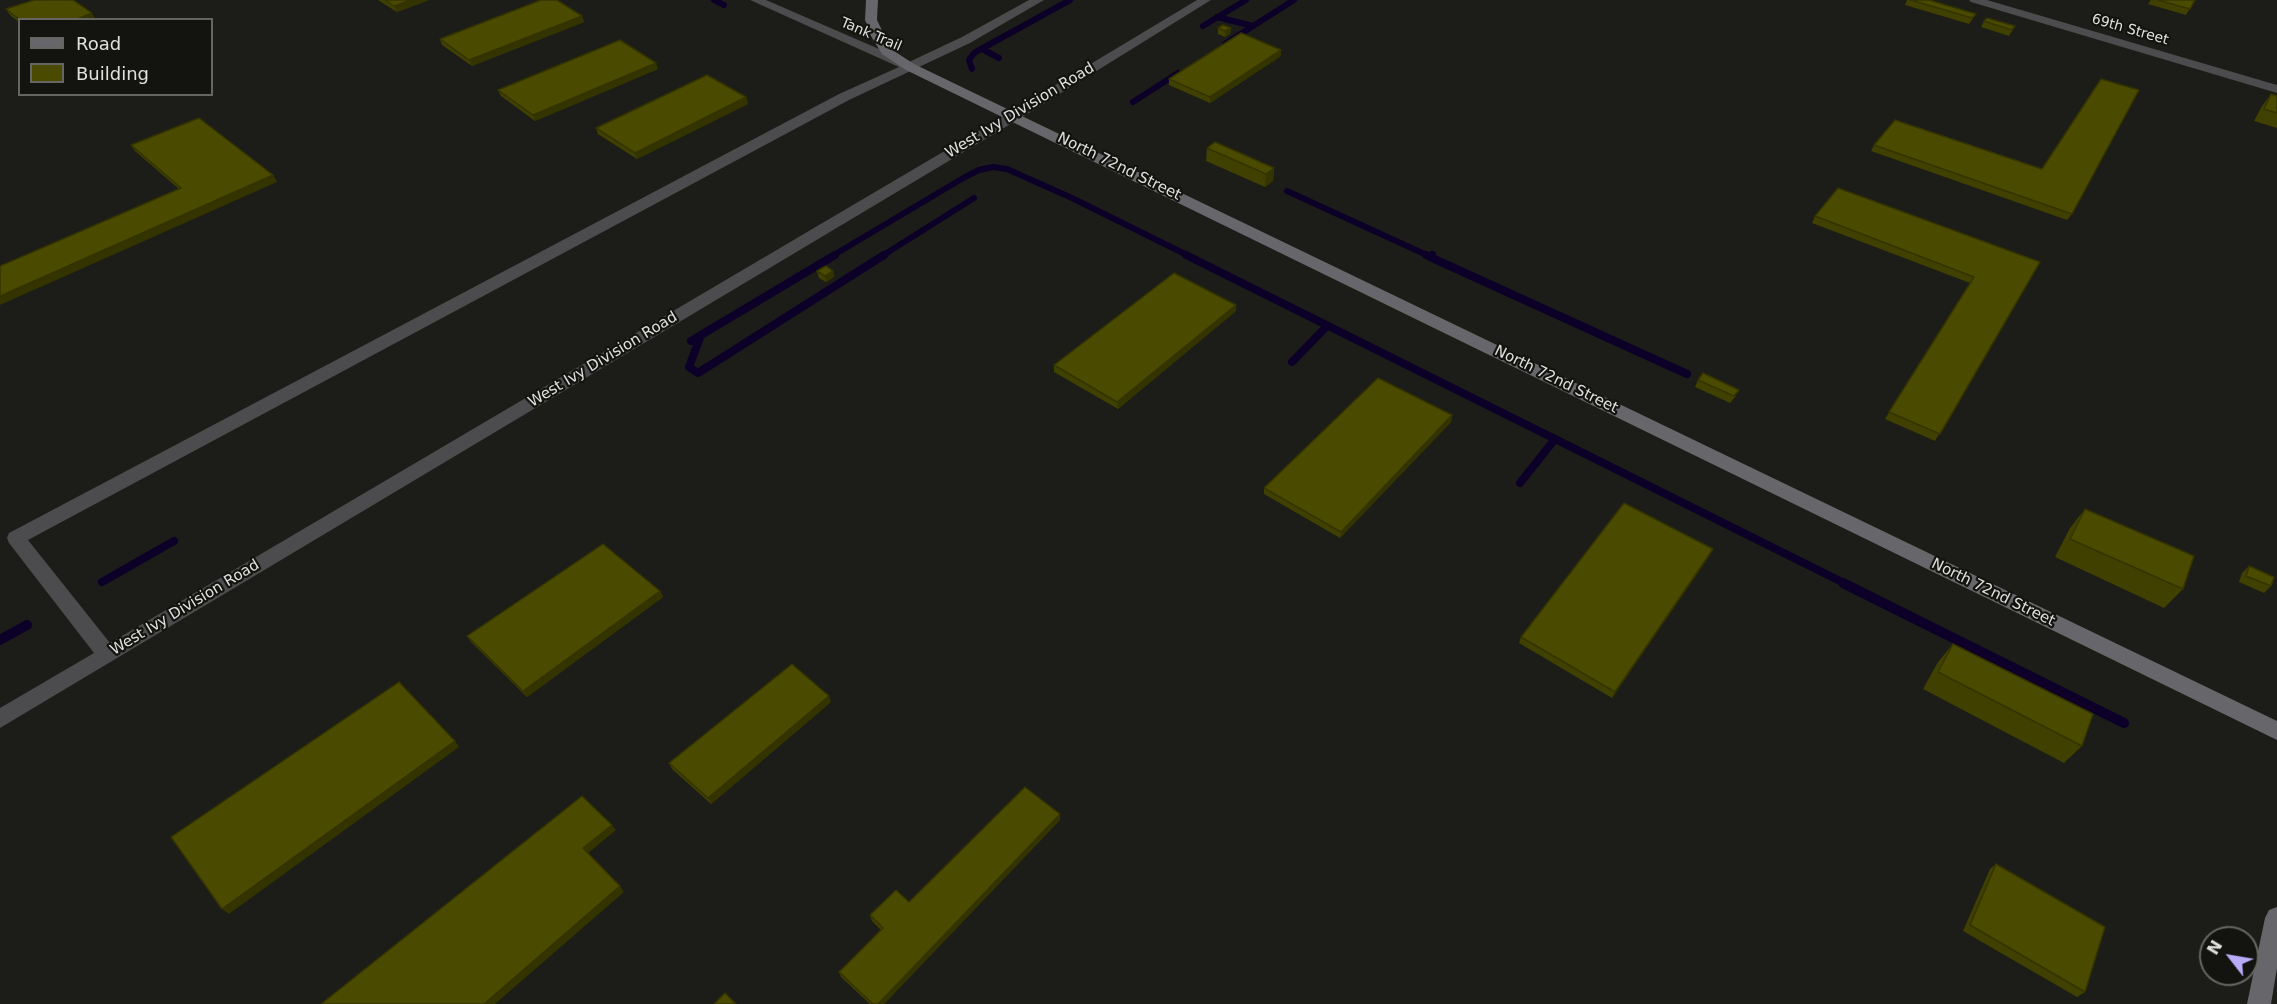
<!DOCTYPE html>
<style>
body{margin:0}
#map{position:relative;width:2277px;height:1004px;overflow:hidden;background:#1c1c18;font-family:"DejaVu Sans",sans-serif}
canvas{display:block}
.legend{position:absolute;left:18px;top:18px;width:195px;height:78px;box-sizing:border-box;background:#13130f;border:2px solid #656562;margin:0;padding:8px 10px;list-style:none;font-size:18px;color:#e0e0de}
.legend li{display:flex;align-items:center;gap:12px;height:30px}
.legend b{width:30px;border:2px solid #656562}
.north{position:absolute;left:2199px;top:926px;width:60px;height:60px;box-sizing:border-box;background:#13130f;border:2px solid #656562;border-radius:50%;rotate:301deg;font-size:16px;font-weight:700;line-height:24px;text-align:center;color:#e0e0de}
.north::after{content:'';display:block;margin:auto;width:21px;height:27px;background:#b8abf7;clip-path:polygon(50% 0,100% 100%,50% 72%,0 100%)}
</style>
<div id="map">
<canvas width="2277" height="1004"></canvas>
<ul class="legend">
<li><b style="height:8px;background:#67666a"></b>Road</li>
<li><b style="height:16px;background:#4a4b00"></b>Building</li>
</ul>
<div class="north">N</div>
</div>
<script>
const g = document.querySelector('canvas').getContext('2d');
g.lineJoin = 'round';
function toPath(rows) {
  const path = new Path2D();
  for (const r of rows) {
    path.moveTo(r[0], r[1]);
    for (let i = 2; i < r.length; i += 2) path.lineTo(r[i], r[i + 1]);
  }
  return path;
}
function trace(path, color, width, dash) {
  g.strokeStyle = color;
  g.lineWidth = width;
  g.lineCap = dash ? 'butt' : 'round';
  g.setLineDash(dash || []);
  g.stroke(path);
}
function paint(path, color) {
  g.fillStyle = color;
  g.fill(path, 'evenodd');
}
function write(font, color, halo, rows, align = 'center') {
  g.font = font + ' "DejaVu Sans",sans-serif';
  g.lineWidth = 4.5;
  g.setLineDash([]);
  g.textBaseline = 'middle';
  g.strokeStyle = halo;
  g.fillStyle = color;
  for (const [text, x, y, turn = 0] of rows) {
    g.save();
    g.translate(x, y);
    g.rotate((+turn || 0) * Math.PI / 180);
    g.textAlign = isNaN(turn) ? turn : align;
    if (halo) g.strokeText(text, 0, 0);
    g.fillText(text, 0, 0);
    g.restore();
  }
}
const streamFar2 = toPath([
 [714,0,724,5],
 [1217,17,1253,26,1225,44],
 [1203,26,1246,0],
 [1253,26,1294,0],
 [982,49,999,58],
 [972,69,969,60,974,53,1070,0],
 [1133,102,1178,73],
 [1287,191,1429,256],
 [832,256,965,177,979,170,993,167,1007,169,1072,198,1189,256],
 [882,256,974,198],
 [1431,256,1433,254]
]);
const streamFar1 = toPath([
 [1186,255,1846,584],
 [1426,255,1430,257,1432,255],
 [1430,257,1687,374],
 [701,335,689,367,698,373,884,255],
 [691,341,835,255],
 [1292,362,1327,326],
 [1520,483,1555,439],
 [102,582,174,541]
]);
const stream = toPath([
 [1843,583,2124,723],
 [0,640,27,625]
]);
const street = toPath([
 [750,0,766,0,909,62,962,37,1029,0,1044,0,970,43,849,100,28,540,110,643,1009,113,1197,0,1211,0,1019,119,0,728,0,708,94,653,9,543,7,538,9,533,839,94,899,67,750,0],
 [1969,0,1987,0,2277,85,2277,93,1971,2,1969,0]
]);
const secondary = toPath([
 [866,0,878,0,877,20,891,49,914,64,2277,721,2277,740,906,70,882,54,871,36,865,20,866,0],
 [2277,907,2277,968,2271,1004,2247,1004,2265,918,2269,910,2277,907]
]);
const wall = toPath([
 [378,0,429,0,397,12],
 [1907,0,1929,0,1976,14,1969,24,1905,5],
 [2151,0,2195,0,2186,15,2148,4],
 [6,9,20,20,20,23,10,15],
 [582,16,584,22,472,66,442,45,440,39],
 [1984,21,2015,26,2009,36,1981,27],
 [1218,28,1231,28,1230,34,1225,37,1218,34],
 [1281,56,1210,103,1169,85,1169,79],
 [658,69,535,121,501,96,498,90],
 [2271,94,2277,96,2277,128,2254,121,2262,106],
 [746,97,748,104,637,159,598,134,596,128],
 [131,145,273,175,277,182,179,189,135,151],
 [1874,145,2042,169,2072,214,2067,220,1871,151],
 [1207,148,1274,168,1273,181,1265,187,1206,161],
 [1815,216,2040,262,1935,441,1885,419,1970,283,1812,223],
 [817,271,833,271,834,277,826,282,819,278],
 [1236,311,1118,409,1054,372,1054,365],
 [1698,380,1736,396,1730,403,1695,387],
 [1452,415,1451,422,1340,538,1264,494,1264,488],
 [2085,509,2183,589,2164,608,2055,557,2070,528],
 [1710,555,1612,698,1519,643,1521,637],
 [2249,566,2271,586,2264,593,2239,582,2242,573],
 [660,591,663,597,527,697,471,642,467,636],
 [1953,644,2082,746,2064,763,1923,689,1938,662],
 [831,702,711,804,672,769,669,763],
 [1060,820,884,1004,870,1004,841,977,839,972,881,930,872,921,870,915,909,902],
 [1996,864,2085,992,2077,997,1963,931,1990,869]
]);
const shadedWall = toPath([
 [411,0,429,0,397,12,394,6],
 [92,13,96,20,75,20],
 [582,16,584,22,472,66,469,60],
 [1231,28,1230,34,1225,37,1225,31],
 [1281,50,1281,56,1210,103,1210,97],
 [656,63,658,69,535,121,533,115],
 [746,97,748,104,637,159,635,153],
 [1274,168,1273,181,1265,187,1266,174],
 [273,175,277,182,0,305,0,296],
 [833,271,834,277,826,282,825,276],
 [1236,305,1236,311,1118,409,1117,402],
 [1452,415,1451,422,1340,538,1341,532],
 [1713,549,1710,555,1612,698,1615,692],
 [660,591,663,597,527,697,523,691],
 [829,696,831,702,711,804,708,798],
 [455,741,459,747,229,914,222,909],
 [1060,814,1060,820,884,1004,878,1004],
 [612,825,616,830,587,854,583,848],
 [620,886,624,892,495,1004,484,1004]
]);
const building = toPath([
 [34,0,73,0,92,13,75,20,20,20,6,9,34,0],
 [385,0,411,0,394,6,385,0],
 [541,0,557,0,582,16,469,60,440,39,541,0],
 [1911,0,1929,0,1976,14,1972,18,1911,0],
 [2158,0,2195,0,2190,9,2158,0],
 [1987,18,2015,26,2012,30,1984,21,1987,18],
 [1223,25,1231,28,1225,31,1218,28,1223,25],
 [1241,33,1281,50,1210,97,1169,79,1241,33],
 [620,40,656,63,533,115,498,90,620,40],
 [707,75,746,97,635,153,596,128,707,75],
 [2101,79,2139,90,2072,214,1874,145,1895,120,2042,169,2101,79],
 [2271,94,2277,96,2277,113,2264,109,2271,94],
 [199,118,273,175,0,296,0,266,181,188,131,145,199,118],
 [1215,142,1274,168,1266,174,1207,148,1215,142],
 [1838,188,2040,262,1940,434,1889,412,1974,277,1815,216,1838,188],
 [826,266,833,271,825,276,817,271,826,266],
 [1174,273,1236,305,1117,402,1054,365,1174,273],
 [1703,373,1739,390,1734,396,1698,380,1703,373],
 [1378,378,1452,415,1341,532,1264,488,1378,378],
 [1624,503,1713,549,1615,692,1521,637,1624,503],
 [2085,509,2194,556,2183,589,2070,539,2085,509],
 [603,544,660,591,523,691,467,636,603,544],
 [2249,566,2274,577,2271,586,2246,576,2249,566],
 [1953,644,2093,714,2082,746,1938,672,1953,644],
 [792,664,829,696,708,798,669,763,792,664],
 [399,682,455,741,222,909,171,837,399,682],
 [1025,787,1060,814,878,1004,873,1004,839,972,883,928,870,915,896,890,909,902,1025,787],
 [582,796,612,825,583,848,620,886,484,1004,321,1004,582,796],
 [1996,864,2105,927,2085,992,1970,925,1996,864],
 [725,993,736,1004,714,1004,725,993]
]);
const farStreetnames = [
 ["69th Street",2130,30,16],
 ["Tank Trail",871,35,23]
];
const streetNames = [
 ["West Ivy Division Road",1020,111,-31],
 ["North 72nd Street",1119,167,26],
 ["West Ivy Division Road",603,360,-31],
 ["North 72nd Street",1556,380,26],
 ["North 72nd Street",1993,593,26],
 ["West Ivy Division Road",185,608,-31]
];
trace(streamFar2, '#0c0028', 6);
trace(streamFar1, '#0c0028', 8);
trace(stream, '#0c0028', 10);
paint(street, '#4c4b4d');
paint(secondary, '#67666a');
paint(wall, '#404000');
paint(shadedWall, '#343400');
paint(building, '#4a4b00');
trace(building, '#343400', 1.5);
write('14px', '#e0e0de', '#13130f', farStreetnames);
write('15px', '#e0e0de', '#13130f', streetNames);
</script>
